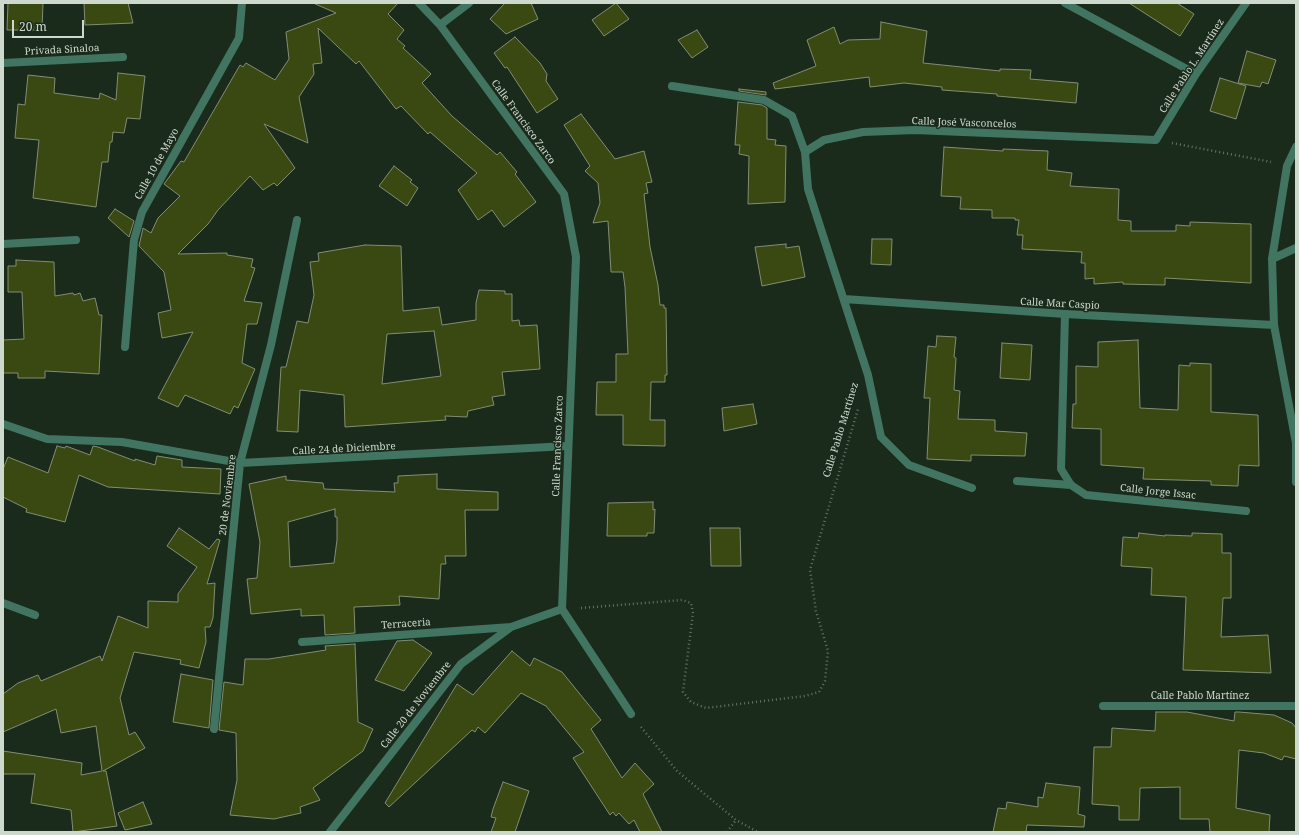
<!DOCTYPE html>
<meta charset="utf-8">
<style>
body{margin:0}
#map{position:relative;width:1299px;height:835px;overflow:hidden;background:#1a2b1c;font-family:"Noto Serif",serif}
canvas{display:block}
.frame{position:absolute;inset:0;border:4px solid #ced9ce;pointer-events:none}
.scale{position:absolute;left:12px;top:20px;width:72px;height:18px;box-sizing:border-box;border:2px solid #ced9ce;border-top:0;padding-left:5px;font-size:12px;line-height:14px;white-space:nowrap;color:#ced9ce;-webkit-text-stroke:3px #1a2b1c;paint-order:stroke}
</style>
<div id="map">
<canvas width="1299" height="835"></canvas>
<div class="frame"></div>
<div class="scale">20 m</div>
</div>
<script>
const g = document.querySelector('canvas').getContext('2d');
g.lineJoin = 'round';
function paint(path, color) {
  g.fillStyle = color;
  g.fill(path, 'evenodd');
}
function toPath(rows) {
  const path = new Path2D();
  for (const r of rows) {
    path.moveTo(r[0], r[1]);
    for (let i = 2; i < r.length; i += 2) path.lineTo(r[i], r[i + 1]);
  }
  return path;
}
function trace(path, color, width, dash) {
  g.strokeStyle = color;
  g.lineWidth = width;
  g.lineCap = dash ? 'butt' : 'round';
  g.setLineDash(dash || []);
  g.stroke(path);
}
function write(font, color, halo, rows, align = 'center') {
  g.font = font + ' "Noto Serif",serif';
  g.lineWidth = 3;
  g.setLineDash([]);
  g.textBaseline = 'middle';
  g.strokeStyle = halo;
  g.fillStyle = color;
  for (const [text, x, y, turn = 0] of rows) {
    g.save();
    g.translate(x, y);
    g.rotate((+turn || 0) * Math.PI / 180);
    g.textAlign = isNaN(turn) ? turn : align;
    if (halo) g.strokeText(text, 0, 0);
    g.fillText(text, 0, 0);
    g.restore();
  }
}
const building = toPath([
 [8,3,43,3,42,30,7,30,8,3],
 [84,3,128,3,133,23,85,25,84,3],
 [313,3,398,3,388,14,404,30,397,39,405,46,403,48,431,74,422,83,452,116,497,155,500,152,517,172,515,174,536,202,504,227,492,210,478,220,458,190,477,173,430,132,428,134,401,106,396,109,359,61,356,64,318,28,322,63,313,64,314,74,299,97,308,143,264,124,295,168,277,186,274,183,263,190,250,176,218,210,208,224,178,254,227,253,227,255,253,259,251,267,255,268,244,301,262,303,257,324,247,324,242,363,255,369,238,408,234,406,230,414,185,395,178,407,158,398,193,332,162,338,158,313,171,310,164,272,139,246,143,228,151,233,158,218,180,196,164,184,181,161,184,162,240,65,243,67,246,63,275,80,289,59,286,32,336,13,313,3],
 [505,3,531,3,538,19,506,34,490,19,505,3],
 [616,3,629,19,604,36,592,20,616,3],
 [1129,3,1177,3,1194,14,1180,36,1129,3],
 [881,22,927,31,923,63,1000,71,1000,69,1031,70,1030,79,1078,83,1076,103,997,96,997,94,942,90,942,87,904,83,870,87,869,77,775,89,773,83,816,66,807,40,834,27,840,44,848,40,880,39,881,22],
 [697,30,708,47,692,58,678,40,697,30],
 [515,37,540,63,547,74,546,81,558,99,537,113,507,67,505,68,494,53,515,37],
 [1247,51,1276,60,1268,84,1262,82,1260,87,1238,83,1247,51],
 [118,73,145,76,140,119,127,118,124,133,113,132,112,142,110,142,108,162,102,162,96,207,33,198,39,140,15,138,18,104,25,105,28,75,55,78,54,93,99,99,100,93,116,100,118,73],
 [1220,78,1246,86,1236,119,1210,111,1220,78],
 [739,89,766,92,766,95,739,91,739,89],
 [738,102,762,105,767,108,767,139,776,140,775,145,786,146,785,202,748,204,749,156,739,154,740,145,735,145,738,102],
 [581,114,615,159,644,151,652,182,646,183,648,193,644,194,650,247,658,285,660,305,664,305,664,308,666,308,667,375,665,375,665,382,651,382,650,420,665,420,665,446,623,445,623,415,596,415,597,382,616,382,616,354,628,354,625,287,623,272,611,272,608,221,593,223,600,203,598,183,585,171,590,166,564,125,581,114],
 [944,147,1003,151,1003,149,1048,151,1047,170,1072,173,1070,186,1119,189,1118,220,1131,221,1131,231,1176,231,1176,225,1190,226,1190,222,1251,224,1251,283,1165,278,1165,285,1123,284,1123,282,1094,284,1094,278,1085,279,1085,263,1081,263,1082,252,1022,249,1023,235,1017,235,1019,220,1015,220,1015,218,992,218,992,210,960,209,961,197,941,196,944,147],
 [394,166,412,180,410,182,418,188,407,206,379,186,394,166],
 [115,209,134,221,129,237,108,218,115,209],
 [872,239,892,239,891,265,871,264,872,239],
 [786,244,786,248,799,246,805,277,762,286,755,247,786,244],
 [365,245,401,246,403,311,439,307,442,325,476,320,476,303,479,290,505,291,505,294,512,294,512,321,519,320,520,326,537,325,540,369,502,372,505,395,492,397,494,405,468,411,467,417,445,416,446,420,345,427,344,395,300,390,298,432,277,431,281,367,286,367,297,321,308,323,314,295,310,262,319,261,318,253,365,245],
 [434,331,441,376,382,384,387,334,434,331],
 [16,260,54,262,55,296,73,293,74,295,80,293,83,301,95,298,99,315,102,315,99,374,45,371,45,378,18,378,18,373,3,373,3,340,24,339,22,292,8,292,8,266,16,266,16,260],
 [937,336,956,337,954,357,956,358,954,390,960,391,958,419,995,420,995,431,1027,433,1025,456,971,455,971,461,927,459,930,398,924,398,928,346,936,347,937,336],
 [1138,340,1140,408,1178,410,1179,365,1190,366,1190,363,1211,364,1211,412,1258,415,1259,466,1239,465,1238,486,1211,485,1211,481,1143,479,1144,468,1101,465,1101,429,1072,428,1073,404,1076,404,1076,366,1098,367,1098,342,1138,340],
 [1002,343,1032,345,1030,380,1000,378,1002,343],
 [753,404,757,424,724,431,722,408,753,404],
 [57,446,65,448,66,446,90,455,93,446,98,447,135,461,135,459,155,465,157,456,182,460,182,467,221,469,220,494,108,487,79,475,65,522,26,512,27,509,3,497,3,469,8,457,48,473,57,446],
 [437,474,437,489,498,492,498,510,465,510,466,556,445,556,446,564,441,564,439,599,399,596,400,605,354,607,355,633,325,635,324,615,301,616,301,609,251,614,247,579,257,578,260,542,249,484,286,476,286,480,323,483,324,489,395,492,394,483,398,483,398,476,437,474],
 [335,509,335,517,337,517,337,540,334,563,290,567,288,522,335,509],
 [653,502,653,510,655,509,654,533,647,533,647,536,607,536,608,503,653,502],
 [179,528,209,549,217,539,220,540,207,584,215,583,213,618,210,627,205,627,206,642,199,668,180,664,181,660,134,652,120,698,129,735,135,732,145,748,103,771,106,771,117,826,73,832,71,810,31,803,35,774,3,774,3,751,82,763,81,775,102,771,96,726,61,733,56,709,3,732,3,694,18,683,38,675,41,681,100,656,102,661,118,616,148,628,148,601,178,602,178,594,197,567,167,546,179,528],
 [710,528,740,528,741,566,711,566,710,528],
 [1139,533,1165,536,1165,535,1192,536,1192,533,1222,534,1222,553,1231,553,1231,598,1223,598,1221,637,1268,635,1271,673,1183,670,1186,597,1151,595,1152,568,1121,566,1123,537,1138,538,1139,533],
 [413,640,432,653,404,691,375,680,397,641,413,640],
 [355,644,358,722,373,729,363,751,313,788,320,800,300,807,301,813,274,819,230,815,237,780,236,733,219,730,224,682,243,685,245,659,269,659,326,650,325,646,355,644],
 [512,651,530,666,534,658,562,672,601,720,591,729,622,778,635,763,654,784,643,794,662,832,640,832,634,820,629,824,619,813,616,816,613,812,610,815,573,758,584,752,546,706,521,693,485,733,478,727,475,732,472,730,389,807,385,803,457,684,473,695,512,651],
 [181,674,213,680,209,728,173,722,181,674],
 [1156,712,1187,712,1234,721,1235,712,1239,712,1274,715,1292,723,1296,728,1296,759,1284,756,1282,760,1264,753,1239,750,1236,808,1270,815,1269,832,1210,832,1209,819,1180,819,1180,787,1140,788,1139,820,1119,820,1119,806,1092,804,1094,747,1111,747,1112,728,1155,731,1156,712],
 [503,782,529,791,515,832,491,832,496,818,491,817,493,809,503,782],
 [1046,783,1080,787,1078,814,1085,816,1084,827,1027,825,1026,832,993,832,998,808,1006,809,1007,802,1038,807,1038,797,1043,798,1046,783],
 [143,802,152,824,125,830,118,813,143,802]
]);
const path = toPath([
 [1172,143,1271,162],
 [581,608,682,600,691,603,693,613,683,692,691,702,706,708,805,696,819,692,825,681,828,651,816,611,810,570,858,409],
 [641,727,677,771,736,820,758,832],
 [727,832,736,820]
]);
const service = toPath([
 [1017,481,1071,485]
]);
const minor = toPath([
 [419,3,440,25,564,194,576,257,562,609,631,714],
 [1065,3,1196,74],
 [440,25,469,3],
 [3,63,123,57],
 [672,86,764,100,792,116,805,152,808,189,868,375,881,437,909,465,972,488],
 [1296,147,1287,166,1272,259,1274,325,1296,443,1296,482],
 [805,152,824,140,863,132,915,130,1156,140,1196,74,1246,3],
 [3,244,76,240],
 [1272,259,1296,248],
 [844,299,1065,314,1274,325],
 [1065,314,1061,469,1071,485,1086,495,1246,511],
 [125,347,134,240,142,212,239,38,242,3],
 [3,424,47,439,122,442,240,463,568,446],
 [3,603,35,615],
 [302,642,511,627],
 [1103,706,1296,706],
 [214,729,240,463,271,345,297,220],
 [330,832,461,664,511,627,562,609]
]);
const streetNames = [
 ["Privada Sinaloa",62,50,-3],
 ["Calle Pablo L. Martínez",1192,66,-57],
 ["Calle Francisco Zarco",523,122,54],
 ["Calle José Vasconcelos",964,123,2],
 ["Calle 10 de Mayo",157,164,-61],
 ["Calle Mar Caspio",1060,304,3],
 ["Calle Pablo Martínez",841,430,-73],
 ["Calle Francisco Zarco",558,446,-88],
 ["Calle 24 de Diciembre",344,449,-3],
 ["Calle Jorge Issac",1158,492,6],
 ["20 de Noviembre",228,495,-83],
 ["Terraceria",406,624,-4],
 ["Calle Pablo Martínez",1200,696],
 ["Calle 20 de Noviembre",416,705,-52]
];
paint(building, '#394911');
trace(building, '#838d74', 1);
trace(path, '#647365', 2.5, [1, 3]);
trace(service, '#417562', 8);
trace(minor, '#417562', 8);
write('10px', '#ced9ce', '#1a2b1c', streetNames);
</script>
